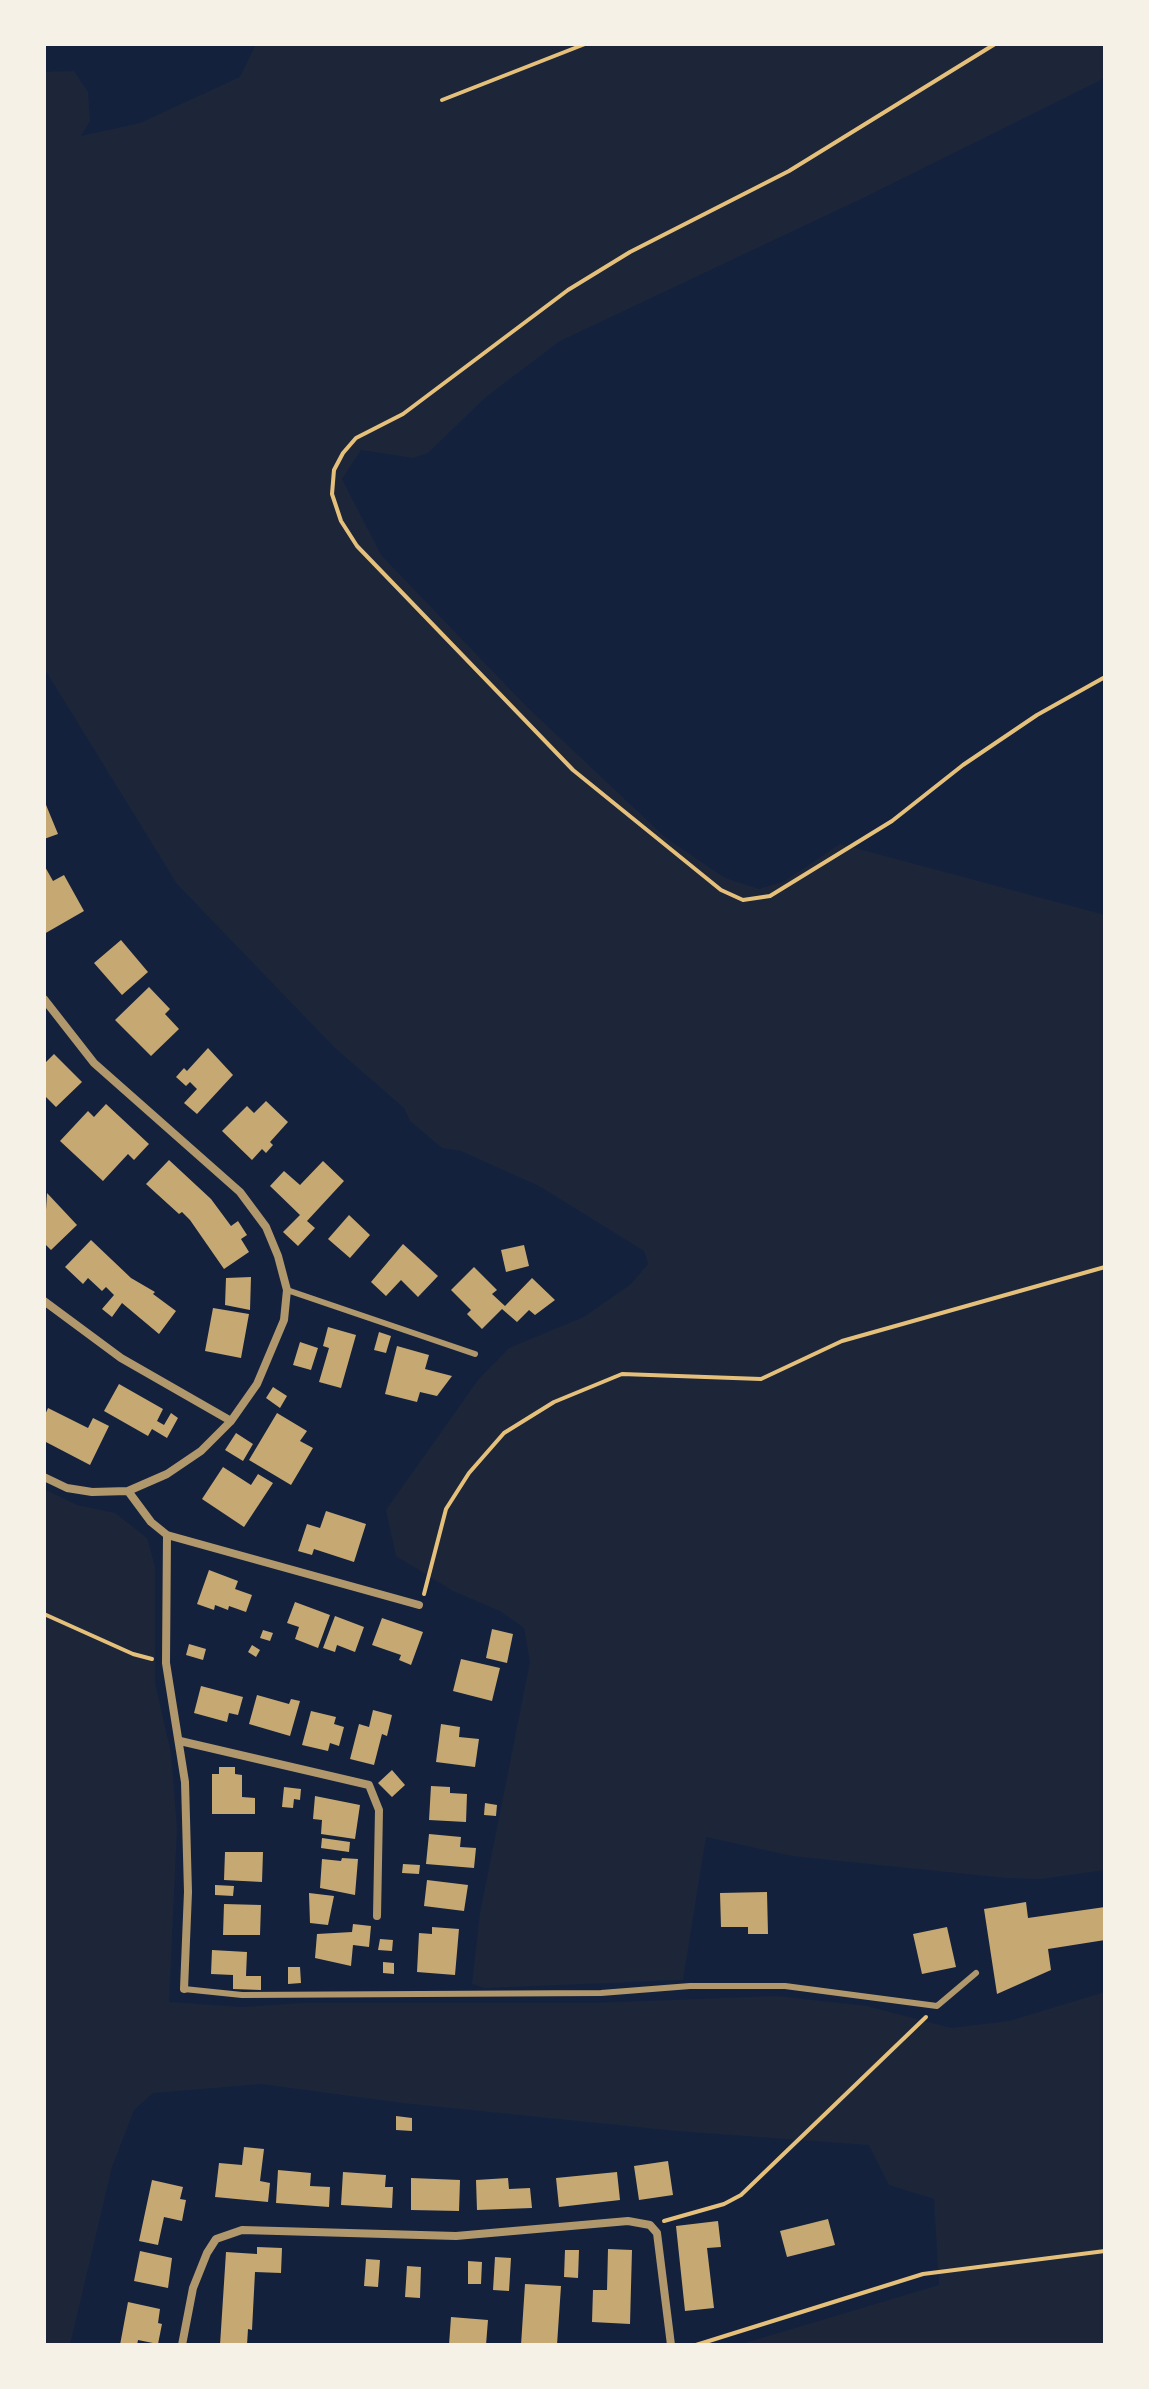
<!DOCTYPE html>
<style>
body{margin:0}
#map{position:relative;width:1149px;height:2389px;overflow:hidden;background:#14213d;font-family:Commissioner,sans-serif}
canvas{display:block}
.frame{position:absolute;inset:0;border:46px solid #f6f1e7;pointer-events:none}
</style>
<div id="map">
<canvas width="1149" height="2389"></canvas>
<div class="frame"></div>
</div>
<script>
const g = document.querySelector('canvas').getContext('2d');
g.lineJoin = 'round';
function paint(path, color) {
  g.fillStyle = color;
  g.fill(path, 'evenodd');
}
function toPath(rows) {
  const path = new Path2D();
  for (const r of rows) {
    path.moveTo(r[0], r[1]);
    for (let i = 2; i < r.length; i += 2) path.lineTo(r[i], r[i + 1]);
  }
  return path;
}
function trace(path, color, width, dash) {
  g.strokeStyle = color;
  g.lineWidth = width;
  g.lineCap = dash ? 'butt' : 'round';
  g.setLineDash(dash || []);
  g.stroke(path);
}
const green = toPath([
 [256,44,1105,44,1105,78,863,198,560,341,486,397,428,453,413,458,361,450,342,479,381,555,526,706,666,838,725,878,759,889,785,881,840,844,1105,915,1105,1870,1041,1879,1005,1878,792,1856,706,1837,683,1980,484,1988,472,1984,480,1913,530,1662,524,1628,500,1611,453,1591,396,1556,386,1510,478,1380,509,1348,584,1317,631,1284,648,1264,644,1251,539,1186,461,1151,442,1148,410,1121,404,1108,335,1048,177,884,44,668,44,72,74,71,88,92,90,121,81,136,140,123,240,77],
 [44,1489,77,1505,115,1513,147,1538,155,1567,155,1683,171,1753,177,1829,169,2002,242,2007,302,2003,596,2003,777,1996,867,2006,951,2028,1009,2021,1105,1992,1105,2345,738,2345,939,2285,934,2199,889,2185,869,2145,676,2131,402,2103,261,2084,153,2093,134,2110,112,2167,70,2345,44,2345]
]);
const building = toPath([
 [44,800,58,834,44,839],
 [44,865,53,881,64,875,84,911,44,934],
 [121,940,148,972,122,995,94,963],
 [149,987,170,1009,165,1014,179,1029,151,1056,115,1020],
 [208,1048,233,1075,197,1114,184,1103,197,1089,190,1082,186,1086,176,1077,184,1068,187,1071],
 [54,1054,82,1082,56,1107,44,1095,44,1064],
 [266,1101,288,1122,270,1142,273,1145,266,1153,262,1149,252,1160,222,1131,247,1106,254,1113],
 [106,1104,149,1144,134,1160,128,1154,103,1181,60,1141,88,1111,94,1117],
 [169,1160,211,1199,231,1226,238,1221,247,1235,241,1239,249,1252,224,1269,190,1220,182,1212,179,1214,146,1184],
 [323,1161,344,1181,307,1221,315,1228,298,1246,283,1232,300,1215,270,1186,284,1171,300,1185],
 [47,1193,77,1225,51,1250,44,1243],
 [349,1215,370,1235,350,1258,328,1239],
 [91,1240,131,1278,155,1292,153,1294,176,1311,159,1334,122,1303,112,1317,102,1309,114,1295,106,1287,102,1291,88,1278,83,1284,65,1267],
 [403,1244,438,1276,418,1297,401,1280,386,1296,371,1282],
 [524,1245,529,1266,506,1272,501,1250],
 [474,1267,497,1290,492,1294,505,1306,532,1278,555,1300,535,1315,529,1310,517,1322,502,1309,482,1329,467,1314,471,1310,451,1290],
 [251,1277,250,1310,225,1305,226,1278],
 [213,1308,249,1314,241,1358,205,1351],
 [328,1327,356,1335,341,1388,319,1382,329,1348,323,1346],
 [379,1332,391,1336,386,1353,374,1350],
 [300,1342,318,1348,311,1370,293,1365],
 [397,1346,429,1355,425,1369,452,1376,437,1396,420,1392,417,1402,385,1394],
 [119,1384,163,1409,157,1421,164,1425,171,1413,178,1418,167,1438,152,1429,148,1436,104,1411],
 [273,1387,287,1396,280,1408,266,1398],
 [48,1408,88,1428,93,1418,109,1426,90,1465,44,1441,44,1417],
 [277,1413,307,1431,300,1441,313,1448,291,1485,249,1460],
 [236,1433,253,1444,243,1461,225,1450],
 [223,1467,251,1485,258,1474,273,1483,244,1527,202,1499],
 [326,1511,366,1524,354,1562,314,1549,312,1555,298,1551,307,1524,320,1528],
 [209,1570,238,1581,235,1589,252,1595,246,1612,229,1606,228,1610,215,1605,214,1610,197,1604],
 [295,1602,330,1615,318,1648,295,1639,299,1627,287,1623],
 [335,1616,364,1627,355,1652,337,1645,335,1652,323,1648],
 [382,1618,423,1632,411,1665,399,1660,401,1655,372,1645],
 [492,1629,513,1634,507,1663,486,1658],
 [263,1630,273,1633,270,1641,260,1638],
 [189,1644,206,1649,203,1660,186,1655],
 [252,1645,260,1650,256,1657,248,1652],
 [461,1659,500,1668,492,1701,453,1691],
 [201,1686,243,1697,238,1715,229,1713,227,1722,194,1713],
 [257,1695,289,1704,291,1699,300,1701,290,1736,249,1724],
 [373,1710,392,1715,387,1736,382,1734,374,1765,350,1759,359,1724,369,1727],
 [311,1711,336,1717,334,1724,344,1727,339,1746,330,1743,328,1751,302,1745],
 [441,1724,460,1727,459,1737,479,1739,475,1767,436,1762],
 [219,1767,235,1767,235,1774,242,1775,242,1797,255,1798,255,1814,212,1814,212,1774,219,1774],
 [392,1770,405,1785,392,1797,378,1783],
 [431,1786,450,1787,450,1793,467,1794,466,1822,429,1820],
 [284,1787,301,1789,300,1800,294,1799,293,1808,282,1807],
 [315,1796,360,1805,355,1839,321,1834,322,1820,313,1819],
 [485,1803,497,1805,496,1816,484,1815],
 [429,1834,461,1837,460,1847,476,1848,474,1868,426,1864],
 [322,1838,350,1842,349,1852,321,1848],
 [225,1852,263,1852,262,1882,224,1880],
 [342,1858,358,1859,355,1895,320,1888,322,1859,341,1861],
 [403,1864,420,1865,419,1874,402,1873],
 [427,1880,468,1885,464,1911,424,1906],
 [215,1885,234,1886,233,1896,215,1895],
 [767,1892,768,1934,748,1934,748,1927,721,1927,720,1893],
 [309,1893,334,1896,328,1925,310,1923],
 [1026,1902,1028,1918,1105,1907,1105,1940,1048,1949,1051,1970,997,1994,984,1909],
 [224,1904,261,1905,260,1935,223,1935],
 [353,1924,371,1926,369,1947,353,1945,351,1966,315,1958,317,1934,352,1932],
 [432,1927,459,1929,455,1975,417,1972,419,1933,432,1934],
 [947,1927,956,1967,922,1974,913,1934],
 [380,1939,393,1940,392,1951,378,1950],
 [212,1950,247,1952,246,1976,261,1976,261,1990,233,1989,233,1975,211,1974],
 [383,1962,394,1963,394,1974,383,1973],
 [288,1967,300,1967,301,1983,288,1984],
 [396,2116,412,2118,412,2131,396,2130],
 [244,2147,264,2149,260,2181,270,2183,268,2202,215,2197,219,2163,242,2165],
 [668,2161,673,2195,639,2200,634,2166],
 [278,2170,311,2173,310,2186,330,2187,329,2207,276,2203],
 [343,2172,386,2175,385,2187,393,2187,392,2208,341,2205],
 [617,2172,620,2200,559,2207,556,2178],
 [411,2178,460,2180,459,2211,411,2210],
 [508,2178,509,2189,530,2188,532,2208,477,2210,476,2180],
 [152,2180,183,2187,180,2199,186,2200,182,2221,164,2217,158,2245,139,2241],
 [828,2219,835,2245,787,2257,780,2231],
 [718,2221,721,2247,707,2248,714,2308,685,2311,676,2226],
 [257,2247,282,2248,281,2273,255,2272,252,2330,248,2329,247,2345,220,2345,226,2252,257,2254],
 [608,2249,632,2250,630,2324,592,2322,593,2290,607,2290],
 [565,2250,579,2250,578,2278,564,2277],
 [140,2251,172,2258,168,2288,134,2281],
 [495,2257,511,2258,509,2291,493,2290],
 [366,2259,380,2260,378,2287,364,2286],
 [468,2261,482,2262,481,2284,468,2284],
 [407,2266,421,2267,420,2298,405,2297],
 [525,2284,561,2286,557,2345,521,2345],
 [128,2302,160,2309,158,2323,162,2324,158,2344,138,2340,137,2345,120,2345],
 [451,2317,488,2320,486,2345,449,2345]
]);
const path = toPath([
 [995,44,789,171,630,252,568,290,403,414,356,438,343,453,334,470,332,494,341,521,357,546,573,770,721,890,743,900,770,896,892,821,963,765,1037,715,1105,677],
 [442,100,585,44],
 [424,1594,446,1509,469,1473,504,1433,554,1402,622,1374,761,1379,842,1341,1105,1267],
 [44,1614,133,1654,152,1659],
 [664,2221,724,2204,741,2195,926,2017],
 [696,2345,923,2274,1105,2251]
]);
const service = toPath([
 [287,1290,475,1354],
 [184,1989,242,1995,601,1993,690,1986,785,1986,937,2006,976,1973]
]);
const minor = toPath([
 [44,999,94,1063,240,1192,266,1227,278,1256,287,1290,284,1320,257,1384,231,1421,201,1451,167,1474,128,1491,92,1492,67,1488,44,1477],
 [44,1301,121,1358,231,1421],
 [128,1491,151,1522,167,1535,419,1605],
 [167,1535,166,1663,185,1782,188,1892,184,1989],
 [180,1741,369,1785,379,1810,377,1916],
 [182,2345,193,2288,207,2253,216,2239,242,2230,456,2236,628,2221,650,2225,657,2233,671,2345]
]);
paint(green, '#1d2539');
paint(building, '#c6a872');
trace(path, '#e5c07b', 4);
trace(service, '#b1986c', 6);
trace(minor, '#b1986c', 8);
</script>
